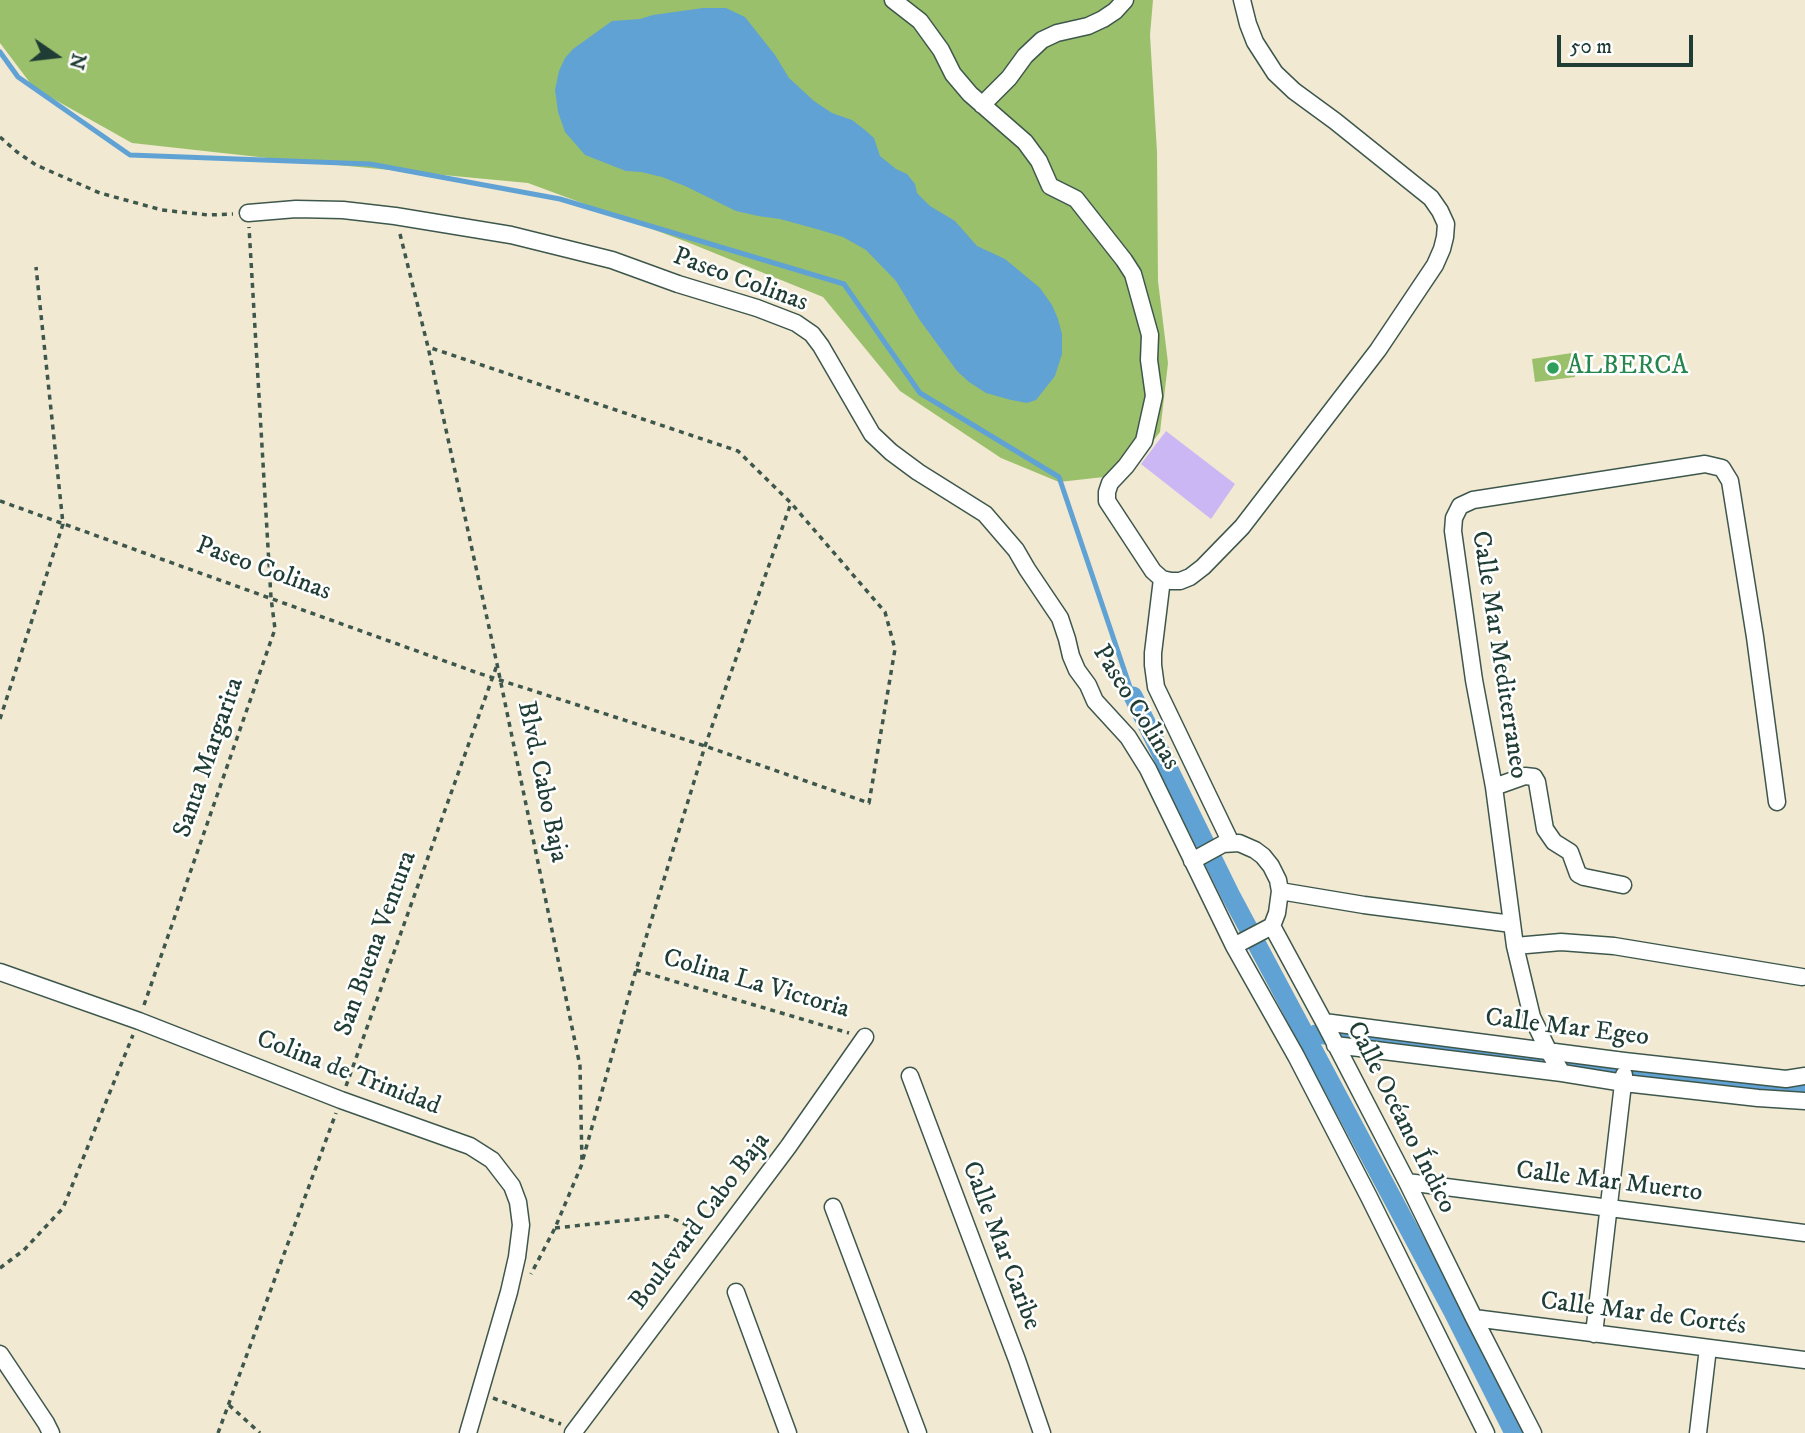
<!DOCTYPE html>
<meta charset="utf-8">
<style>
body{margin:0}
#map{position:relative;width:1805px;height:1433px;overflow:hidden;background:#f1e9d2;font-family:"IM FELL DW Pica",serif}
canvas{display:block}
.north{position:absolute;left:21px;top:21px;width:70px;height:70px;-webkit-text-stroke:5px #fff;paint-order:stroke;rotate:104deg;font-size:19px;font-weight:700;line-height:28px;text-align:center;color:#1f3d34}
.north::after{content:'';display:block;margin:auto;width:24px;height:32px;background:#1f3d34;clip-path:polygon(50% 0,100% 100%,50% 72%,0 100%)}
.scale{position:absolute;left:1557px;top:35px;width:136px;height:32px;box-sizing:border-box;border:4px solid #1f3d34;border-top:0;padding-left:9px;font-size:21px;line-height:24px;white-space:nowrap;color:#1f3d34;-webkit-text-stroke:5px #fff;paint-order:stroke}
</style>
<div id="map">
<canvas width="1805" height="1433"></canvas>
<div class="north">N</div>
<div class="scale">50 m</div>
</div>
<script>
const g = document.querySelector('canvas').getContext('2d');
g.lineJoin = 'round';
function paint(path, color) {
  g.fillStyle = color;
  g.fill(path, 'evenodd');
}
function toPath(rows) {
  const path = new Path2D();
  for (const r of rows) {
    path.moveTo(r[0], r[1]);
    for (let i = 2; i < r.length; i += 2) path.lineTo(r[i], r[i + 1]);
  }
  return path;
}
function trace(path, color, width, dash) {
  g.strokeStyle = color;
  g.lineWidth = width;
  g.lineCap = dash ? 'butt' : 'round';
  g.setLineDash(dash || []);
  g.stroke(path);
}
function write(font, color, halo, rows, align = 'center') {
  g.font = font + ' "IM FELL DW Pica",serif';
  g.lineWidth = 5;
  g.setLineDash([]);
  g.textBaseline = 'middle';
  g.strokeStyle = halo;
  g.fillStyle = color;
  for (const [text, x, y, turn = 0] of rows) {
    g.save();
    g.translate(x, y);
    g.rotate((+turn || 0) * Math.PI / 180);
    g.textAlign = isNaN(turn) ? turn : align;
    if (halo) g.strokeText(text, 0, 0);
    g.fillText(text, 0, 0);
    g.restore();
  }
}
const green = toPath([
 [0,0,1153,0,1150,35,1157,152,1158,281,1168,363,1160,432,1130,470,1104,477,1059,482,1001,458,900,391,823,297,687,242,528,183,295,161,132,143,34,88,0,43],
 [1572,353,1575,377,1535,382,1532,359]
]);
const water = toPath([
 [703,8,726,8,745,17,775,55,789,78,814,101,832,113,852,120,865,130,874,138,880,156,896,169,907,174,915,184,917,193,930,206,955,221,977,246,1005,259,1040,288,1052,305,1058,319,1062,334,1062,354,1055,376,1036,400,1027,403,1011,400,986,393,969,382,957,371,919,319,896,281,866,250,843,237,820,230,780,219,758,216,736,211,685,186,662,177,641,172,626,171,585,155,565,132,558,112,555,90,559,71,565,58,573,49,612,21,640,19,653,15]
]);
const stream = toPath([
 [0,52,18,77,130,155,370,164,560,199,844,284,920,393,1059,477,1133,696]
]);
const canal = toPath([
 [1133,696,1230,894,1452,1310,1514,1433],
 [1316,1034,1790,1088,1805,1083]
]);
const building = toPath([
 [1166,431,1235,484,1211,519,1141,464]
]);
const path = toPath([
 [0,137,17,152,36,165,100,193,162,210,208,215,233,214],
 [400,234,428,347,497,664,580,1066,582,1164,555,1228,531,1274],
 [0,501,478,673,705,746,869,803,895,649,885,612,791,503,738,451,428,347],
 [0,719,63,524,36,267],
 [636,970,849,1033],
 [144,1005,275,629,271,598,249,227],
 [346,1086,497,665],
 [583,1159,636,970,705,746,791,503],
 [555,1228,667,1216,703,1232],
 [0,1268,24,1250,63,1208,133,1035],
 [493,1398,561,1424],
 [229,1405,260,1433],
 [218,1433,336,1113]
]);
const minor = toPath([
 [893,0,920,21,941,50,953,74,970,94,1025,142,1039,161,1050,186,1076,199,1124,260,1133,274,1150,335,1149,360,1154,396,1144,441,1126,466,1110,483,1107,492,1107,501,1153,571,1162,579,1171,581,1180,581,1190,577,1203,567,1242,527,1378,350,1435,265,1442,249,1445,237,1446,224,1440,211,1431,198,1335,121,1294,91,1275,73,1255,42,1248,24,1242,0],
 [982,105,1009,78,1025,56,1042,40,1057,33,1088,26,1103,19,1115,11,1125,0],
 [248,213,296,209,343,210,395,216,511,235,612,260,678,284,757,308,796,323,812,334,821,346,872,434,891,452,918,472,985,514,1016,550,1027,569,1060,618,1067,639,1071,656,1077,670,1088,685,1095,701,1128,737,1148,769,1234,946,1296,1056,1369,1197,1486,1433],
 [1162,579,1153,653,1153,665,1156,687,1231,843],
 [1494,787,1525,776,1534,777,1537,782,1545,829,1554,842,1570,852,1578,874,1584,877,1623,885],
 [1192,861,1223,844,1239,843,1255,850,1263,856,1271,866,1278,880,1280,891,1277,913,1272,926,1324,1022,1407,1182,1474,1318,1533,1433],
 [1280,891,1364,905,1512,924],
 [1234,946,1272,926],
 [1515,946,1561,942,1614,946,1802,977],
 [0,972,139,1021,341,1100,470,1146,492,1160,512,1186,518,1202,521,1225,517,1257,509,1292,468,1433],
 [1324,1022,1624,1061,1786,1079,1805,1076],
 [1335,1045,1562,1073,1624,1083,1758,1098,1805,1101],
 [1562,1073,1549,1052,1532,1017,1515,946,1494,787,1474,680,1453,531,1454,518,1460,506,1473,500,1705,464,1722,468,1730,481,1755,637,1777,802],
 [910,1076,1017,1360,1042,1433],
 [1407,1182,1805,1233],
 [833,1207,918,1433],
 [736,1292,788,1433],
 [1474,1318,1805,1360],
 [1594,1334,1624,1075],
 [0,1354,46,1423,51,1433],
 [573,1433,788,1147,865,1037],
 [1698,1433,1708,1348]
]);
const markers = [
 [1553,368,7,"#2e9e5b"]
];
const streetNames = [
 ["Paseo Colinas",740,281,20],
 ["Paseo Colinas",263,570,20],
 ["Calle Mar Mediterraneo",1498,655,81],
 ["Paseo Colinas",1135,708,58],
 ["Santa Margarita",210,758,-71],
 ["Blvd. Cabo Baja",541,782,78],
 ["San Buena Ventura",377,944,-70],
 ["Colina La Victoria",756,985,16],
 ["Calle Mar Egeo",1567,1029,7],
 ["Colina de Trinidad",348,1074,21],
 ["Calle Océano Índico",1400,1118,63],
 ["Calle Mar Muerto",1609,1183,7],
 ["Boulevard Cabo Baja",701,1222,-53],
 ["Calle Mar Caribe",1000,1246,69],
 ["Calle Mar de Cortés",1643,1315,7]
];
const leisureNames = [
 ["ALBERCA",1567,368]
];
paint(green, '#9bc06b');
paint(water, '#60a2d4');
trace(stream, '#60a2d4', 5);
trace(canal, '#60a2d4', 19);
paint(building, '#ccb7f5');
trace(minor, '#3e574c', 19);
trace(path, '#3e574c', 3.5, [5, 5]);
trace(minor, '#fff', 16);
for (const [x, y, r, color] of markers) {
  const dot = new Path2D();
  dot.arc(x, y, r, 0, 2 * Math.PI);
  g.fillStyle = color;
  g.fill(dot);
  trace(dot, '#fff', 2.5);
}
write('26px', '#1f3d34', '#fff', streetNames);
write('26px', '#27864d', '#fff', leisureNames, 'left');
</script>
